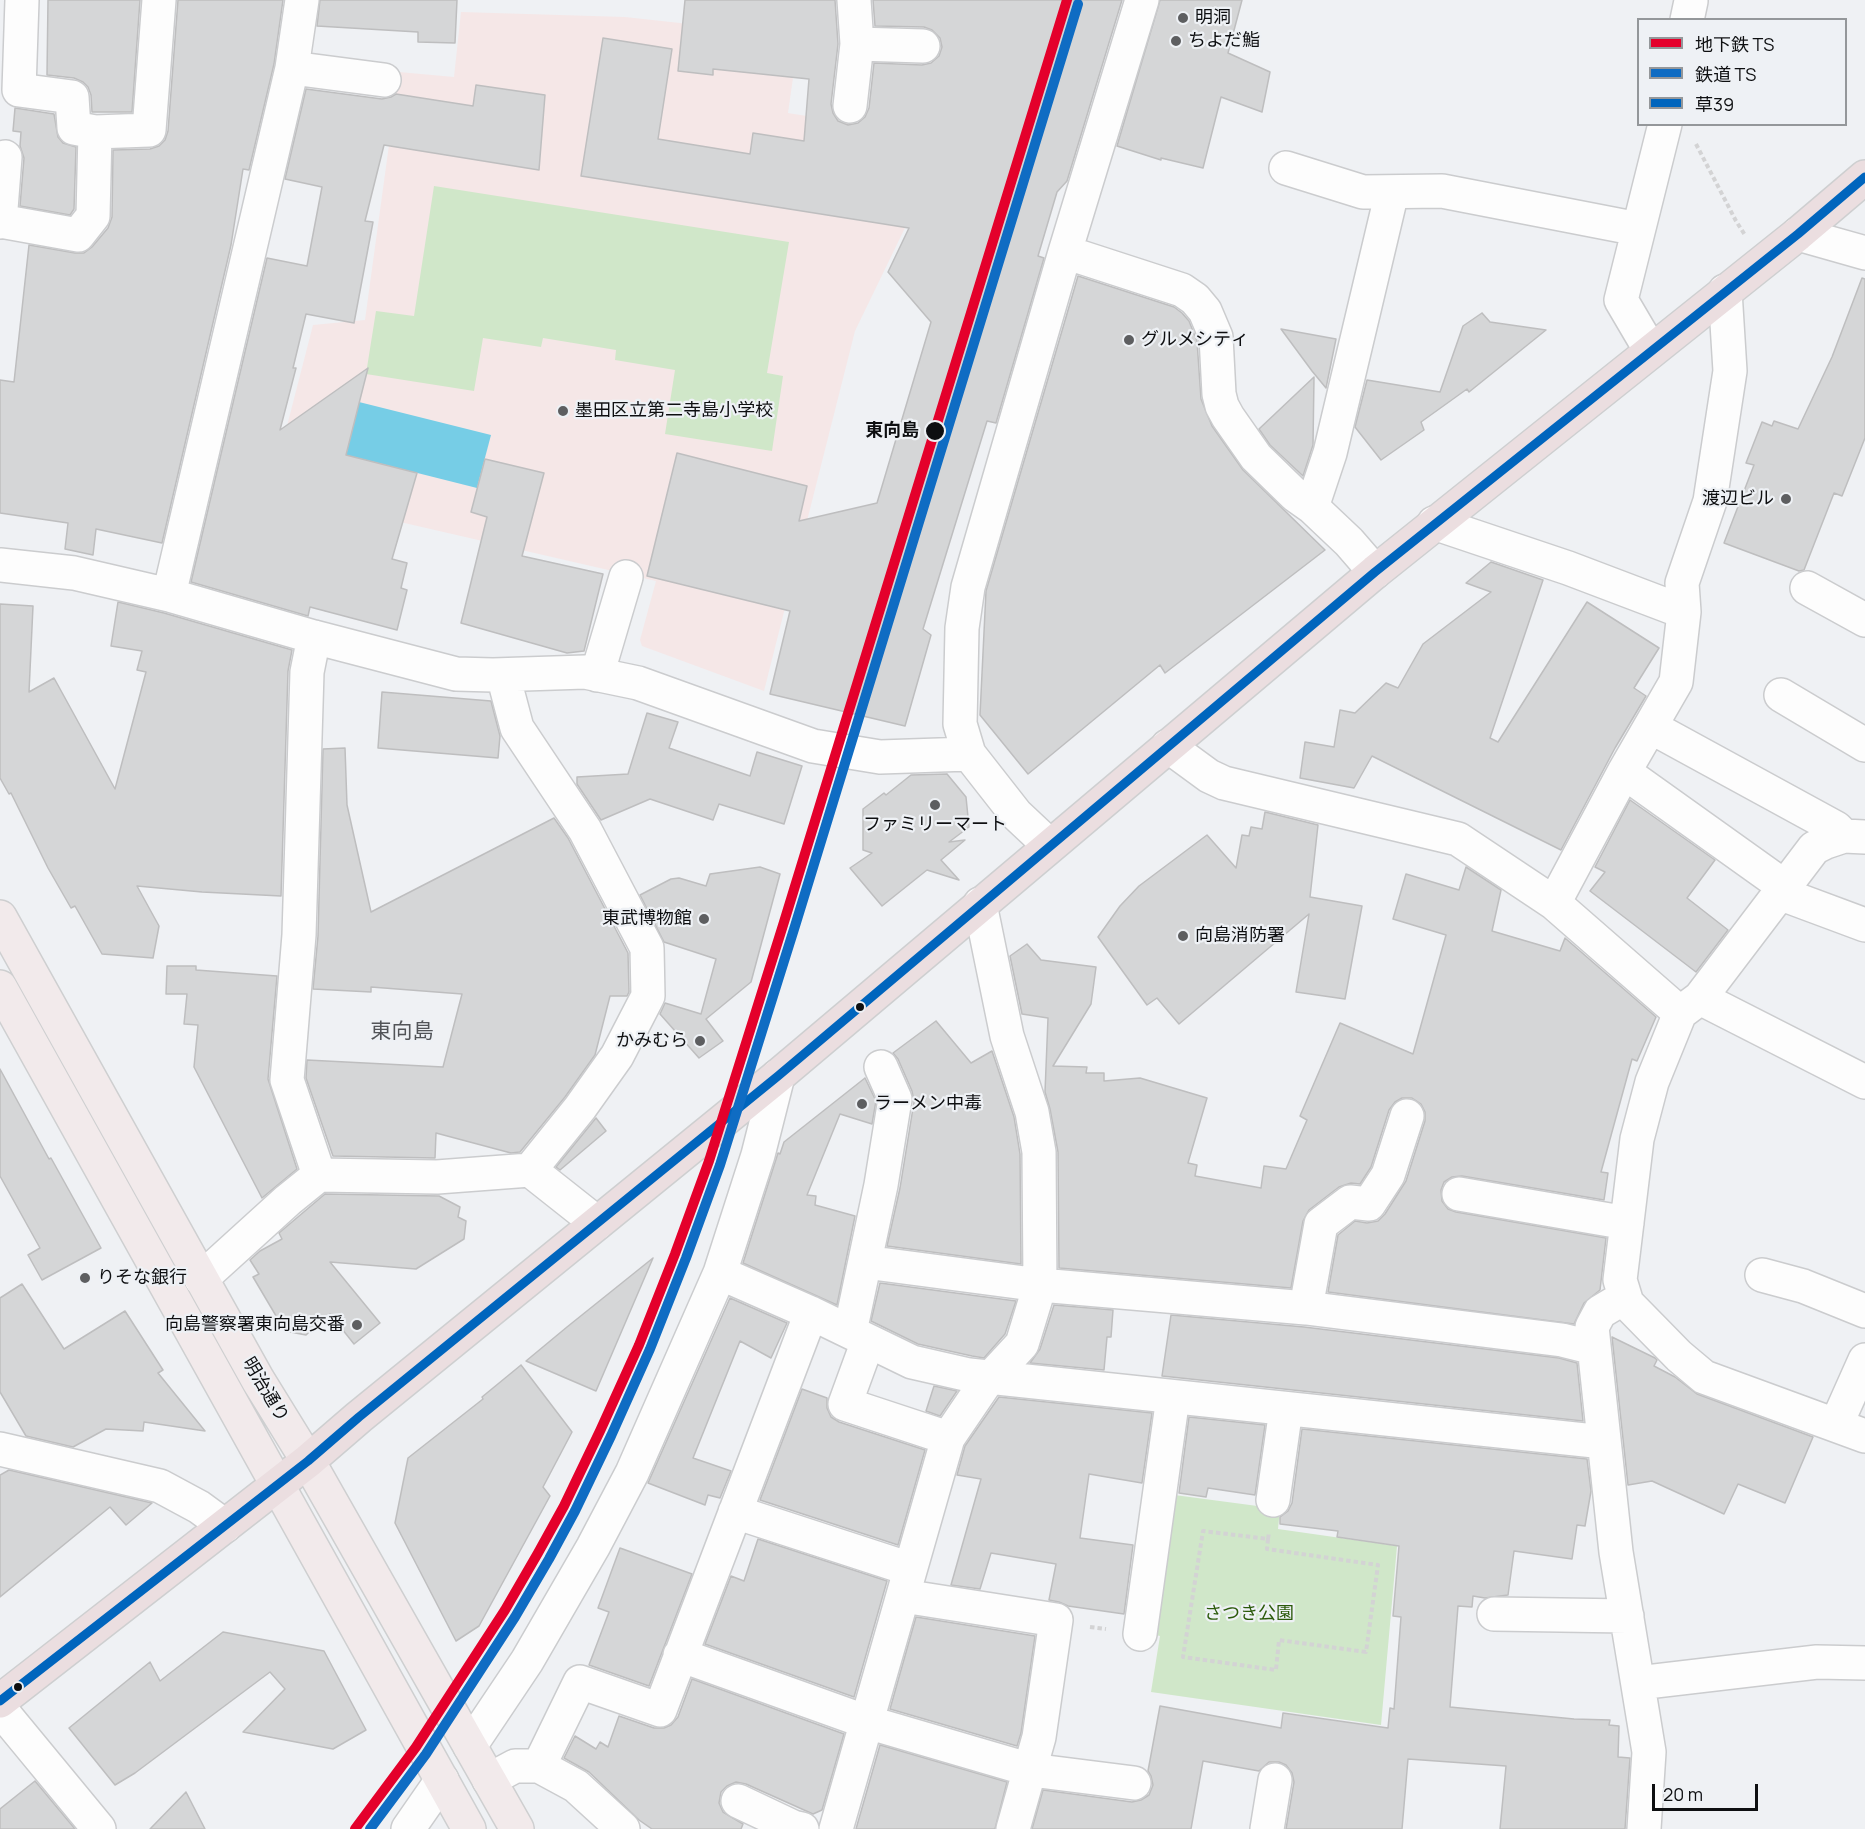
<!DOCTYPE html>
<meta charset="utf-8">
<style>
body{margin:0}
#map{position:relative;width:1865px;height:1829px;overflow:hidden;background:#eff1f4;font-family:Manrope,"Noto Sans JP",sans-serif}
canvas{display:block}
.legend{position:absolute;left:1637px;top:18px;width:210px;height:108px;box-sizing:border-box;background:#eef1f5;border:2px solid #94979a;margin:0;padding:8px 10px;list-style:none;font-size:18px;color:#0e0f11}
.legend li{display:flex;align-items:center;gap:12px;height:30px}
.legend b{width:30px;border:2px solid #94979a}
.scale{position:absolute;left:1652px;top:1784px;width:106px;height:27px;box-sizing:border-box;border:3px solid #0e0f11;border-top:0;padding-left:8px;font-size:18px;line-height:21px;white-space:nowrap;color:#0e0f11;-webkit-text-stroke:4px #eef1f5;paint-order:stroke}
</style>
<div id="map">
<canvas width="1865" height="1829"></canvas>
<ul class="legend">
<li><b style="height:8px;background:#e4002b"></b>地下鉄 TS</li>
<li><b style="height:8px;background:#0f6cc3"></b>鉄道 TS</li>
<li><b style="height:8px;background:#0065bd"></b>草39</li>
</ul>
<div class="scale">20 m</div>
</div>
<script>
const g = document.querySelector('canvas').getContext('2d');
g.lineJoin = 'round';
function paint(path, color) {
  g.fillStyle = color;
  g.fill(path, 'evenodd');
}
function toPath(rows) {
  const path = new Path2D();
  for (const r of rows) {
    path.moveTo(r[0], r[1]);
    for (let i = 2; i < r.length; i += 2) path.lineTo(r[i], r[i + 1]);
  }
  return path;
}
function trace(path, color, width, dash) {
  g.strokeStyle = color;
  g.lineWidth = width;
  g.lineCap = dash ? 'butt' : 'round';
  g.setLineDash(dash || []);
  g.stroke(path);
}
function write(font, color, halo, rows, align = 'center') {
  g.font = font + ' Manrope,"Noto Sans JP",sans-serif';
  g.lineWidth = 4.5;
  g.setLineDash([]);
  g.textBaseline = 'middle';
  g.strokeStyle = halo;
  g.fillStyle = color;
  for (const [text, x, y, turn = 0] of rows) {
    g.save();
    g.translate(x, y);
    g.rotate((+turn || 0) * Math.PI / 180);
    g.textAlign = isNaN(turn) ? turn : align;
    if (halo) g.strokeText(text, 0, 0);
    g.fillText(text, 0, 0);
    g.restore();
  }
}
const education = toPath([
 [461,12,625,17,799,36,788,113,948,139,855,331,764,691,642,646,640,640,656,581,270,492,313,325,365,320,399,72,454,77]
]);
const green = toPath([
 [434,186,789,242,767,373,783,376,772,451,665,434,675,370,615,360,616,350,543,338,541,347,483,338,474,391,366,374,376,311,414,316],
 [1167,1494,1280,1509,1278,1529,1397,1546,1381,1725,1151,1692,1160,1636,1146,1633]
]);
const water = toPath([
 [359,402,491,435,477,488,346,455]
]);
const building = toPath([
 [48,0,140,0,132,112,92,112,91,95,88,87,83,82,74,78,47,75,48,0],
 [178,0,283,0,274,64,249,170,243,169,231,245,162,543,96,529,93,555,65,549,68,523,0,513,0,380,14,382,29,245,75,253,84,253,92,247,108,228,112,217,113,150,150,149,159,146,165,140,168,131,178,0],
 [320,0,457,0,455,43,418,42,418,32,317,26,320,0],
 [685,0,835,0,838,44,831,104,833,113,838,121,848,125,858,123,865,117,869,108,874,63,922,65,931,63,939,56,942,47,940,38,932,30,924,27,875,26,873,0,1122,0,1067,181,1057,192,1038,256,1044,258,996,423,987,421,923,629,931,635,905,726,770,694,790,611,647,576,677,453,807,486,799,521,877,503,931,322,888,272,909,228,581,176,603,38,672,49,658,139,750,154,753,133,804,141,809,79,713,69,713,75,678,71,685,0],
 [1160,0,1242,0,1228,53,1270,72,1262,112,1221,97,1203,168,1161,158,1161,160,1117,146,1160,0],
 [476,85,545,95,539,170,384,145,365,221,373,222,354,323,306,314,293,368,296,368,280,430,368,368,346,455,417,473,392,559,407,563,401,588,407,590,397,630,310,607,308,616,191,582,267,258,307,266,322,187,285,179,306,89,382,99,391,97,396,94,473,106,476,85],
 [15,108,54,114,58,137,63,143,76,147,74,209,70,215,20,206,24,158,20,146,21,132,13,131,15,108],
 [1078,276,1174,307,1182,313,1189,321,1197,341,1201,399,1212,426,1243,470,1325,550,1165,673,1160,665,1028,774,980,715,986,591,1078,276],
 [1862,278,1865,279,1865,438,1842,496,1834,493,1804,570,1799,571,1724,543,1754,465,1746,463,1762,422,1772,426,1774,421,1798,429,1832,357,1862,278],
 [1482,313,1490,322,1546,330,1469,392,1467,389,1421,422,1424,430,1381,460,1355,427,1367,380,1440,392,1463,326,1482,313],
 [1281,329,1336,339,1326,388,1312,371,1281,329],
 [1314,377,1313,445,1303,476,1270,445,1259,429,1314,377],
 [485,459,544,473,522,556,603,574,584,651,567,653,461,623,487,517,471,512,485,459],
 [1491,562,1543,580,1490,738,1498,742,1587,602,1659,648,1634,688,1646,696,1615,748,1561,850,1372,756,1354,788,1300,778,1305,742,1334,747,1340,710,1355,713,1386,683,1398,688,1423,644,1491,592,1466,583,1491,562],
 [118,602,164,613,292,650,288,671,281,896,202,892,137,886,159,926,153,958,102,954,75,906,71,908,48,868,11,793,9,794,0,778,0,604,33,606,29,692,54,678,115,789,146,672,137,670,142,651,111,646,118,602],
 [382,692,491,701,500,736,498,758,378,748,382,692],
 [647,713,678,722,669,748,750,776,757,752,802,766,784,824,719,804,713,820,650,799,601,820,577,784,577,777,628,774,647,713],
 [345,748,347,805,371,912,554,818,568,838,628,953,629,992,627,996,610,996,595,1055,565,1097,520,1152,511,1153,436,1133,435,1158,333,1156,306,1078,307,1060,443,1067,462,994,371,987,371,992,313,989,318,936,323,749,345,748],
 [947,774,966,797,969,827,949,842,965,840,941,860,959,880,927,870,882,906,850,868,872,853,863,850,863,809,884,793,886,795,911,775,947,774],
 [1630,800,1715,860,1687,898,1728,930,1696,972,1590,891,1605,872,1595,867,1630,800],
 [1265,812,1318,825,1310,897,1362,906,1345,999,1296,992,1309,914,1179,1024,1157,998,1147,1005,1098,937,1120,906,1139,886,1207,835,1236,868,1242,835,1249,836,1251,827,1262,829,1265,812],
 [760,867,780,874,751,982,706,1019,723,1041,699,1058,660,1014,665,1003,701,1014,716,959,664,942,640,895,671,879,679,878,706,886,710,874,760,867],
 [1466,867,1501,890,1492,931,1560,951,1565,938,1656,1017,1637,1061,1632,1059,1601,1172,1608,1173,1604,1200,1462,1176,1452,1177,1444,1182,1441,1190,1442,1201,1448,1209,1456,1212,1606,1238,1600,1290,1584,1303,1574,1324,1328,1292,1338,1235,1355,1221,1367,1223,1378,1221,1385,1214,1406,1181,1425,1121,1425,1112,1421,1104,1412,1098,1402,1098,1395,1102,1389,1110,1371,1167,1360,1184,1351,1183,1339,1187,1309,1210,1303,1221,1291,1288,1059,1268,1058,1152,1050,1109,1045,1092,1048,1018,1022,1014,1010,956,1027,944,1041,960,1096,967,1091,1004,1053,1066,1087,1067,1086,1073,1104,1073,1104,1081,1140,1078,1207,1098,1188,1163,1197,1165,1195,1176,1261,1188,1264,1166,1286,1169,1307,1120,1300,1116,1340,1023,1413,1054,1446,935,1393,919,1406,874,1459,890,1466,867],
 [167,966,196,966,196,970,277,976,268,1079,297,1169,262,1198,194,1067,198,1025,184,1024,187,994,166,994,167,966],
 [936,1021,971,1063,992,1051,1014,1117,1020,1154,1021,1264,887,1246,900,1188,914,1102,912,1091,898,1059,893,1053,936,1021],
 [0,1069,49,1159,51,1158,101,1248,42,1280,28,1255,40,1248,0,1176,0,1069],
 [865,1078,876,1101,872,1124,840,1114,807,1195,816,1196,815,1205,855,1216,837,1305,743,1263,778,1153,780,1154,784,1142,865,1078],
 [596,1118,606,1131,560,1170,556,1167,596,1118],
 [325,1194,439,1196,460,1207,458,1217,466,1221,464,1239,416,1269,330,1262,380,1323,354,1344,330,1314,306,1335,285,1331,253,1277,259,1274,250,1260,260,1251,282,1239,279,1233,325,1194],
 [653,1258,596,1391,526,1361,567,1327,653,1258],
 [880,1283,1016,1301,1005,1334,984,1358,972,1356,918,1344,871,1321,880,1283],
 [22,1284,64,1349,125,1311,163,1370,158,1373,205,1431,144,1422,143,1431,106,1429,73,1447,26,1436,0,1392,0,1298,22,1284],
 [730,1298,787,1323,771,1358,740,1341,693,1458,731,1471,720,1498,708,1495,705,1505,648,1483,730,1298],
 [1054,1305,1113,1310,1111,1337,1107,1337,1104,1370,1030,1363,1040,1349,1054,1305],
 [1171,1315,1304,1327,1559,1358,1577,1363,1583,1421,1162,1376,1171,1315],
 [1612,1337,1655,1358,1657,1360,1654,1366,1675,1377,1697,1394,1813,1437,1785,1503,1738,1484,1724,1514,1652,1481,1628,1485,1612,1337],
 [521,1365,572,1432,543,1487,550,1496,479,1626,456,1641,395,1523,408,1458,483,1399,482,1397,521,1365],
 [934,1386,957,1391,940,1416,926,1411,934,1386],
 [802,1389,827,1398,827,1408,831,1417,839,1422,925,1450,898,1545,760,1500,802,1389],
 [999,1397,1152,1413,1142,1483,1089,1474,1080,1538,1133,1545,1124,1614,1068,1606,1059,1602,1049,1600,1056,1564,991,1553,980,1589,951,1585,981,1479,957,1475,965,1446,999,1397],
 [1189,1417,1265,1425,1255,1495,1208,1488,1206,1497,1179,1493,1189,1417],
 [1302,1429,1587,1459,1591,1491,1585,1526,1577,1525,1572,1559,1514,1551,1508,1595,1485,1598,1473,1596,1472,1607,1458,1606,1450,1707,1574,1719,1610,1720,1609,1725,1619,1726,1618,1757,1630,1758,1625,1829,1500,1829,1506,1766,1408,1759,1402,1829,1286,1829,1294,1782,1292,1773,1286,1765,1279,1762,1269,1762,1259,1771,1203,1761,1191,1829,1032,1829,1043,1790,1132,1802,1141,1800,1149,1795,1153,1785,1151,1776,1148,1771,1160,1706,1281,1728,1283,1713,1388,1728,1390,1708,1394,1709,1401,1617,1393,1616,1399,1546,1337,1537,1338,1531,1280,1524,1280,1517,1288,1511,1292,1503,1302,1429],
 [9,1470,152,1503,126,1525,110,1507,0,1597,0,1475,9,1470],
 [758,1539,887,1581,854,1697,705,1644,731,1576,744,1581,758,1539],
 [620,1548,692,1574,649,1686,589,1665,609,1612,598,1608,620,1548],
 [916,1617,1035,1636,1021,1733,1017,1746,890,1709,916,1617],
 [223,1632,324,1651,366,1730,333,1749,243,1732,285,1689,270,1672,135,1773,115,1785,69,1728,150,1662,160,1681,223,1632],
 [692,1679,844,1734,822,1810,813,1814,746,1784,736,1782,727,1786,721,1792,719,1803,723,1812,743,1824,741,1829,652,1829,639,1820,589,1772,564,1758,575,1736,596,1749,600,1742,608,1747,619,1716,654,1728,664,1728,671,1725,678,1717,692,1679],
 [880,1745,1007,1782,995,1829,856,1829,880,1745],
 [35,1781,75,1829,0,1829,0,1809,35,1781],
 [186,1792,205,1829,150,1829,186,1792]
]);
const path = toPath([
 [1696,144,1736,221,1745,235],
 [1268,1539,1267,1549,1378,1565,1366,1652,1279,1640,1276,1670,1183,1657,1203,1531,1268,1539,1269,1533],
 [1090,1627,1106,1629]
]);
const minor = toPath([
 [22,0,19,90,72,97,74,128,95,132,149,130,159,0],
 [1687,20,1691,1],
 [857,44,923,46],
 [292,68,384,80],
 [850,106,857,44,854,0],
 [1286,168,1363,192,1442,191,1638,229],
 [0,221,78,235,93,216,95,132],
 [0,222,5,157],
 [1798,234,1865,253],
 [1065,252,1182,290,1195,299,1205,311,1216,337,1219,394,1222,406,1228,417,1256,457,1295,495,1312,507,1349,542,1375,572],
 [1651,351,1621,300,1665,124],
 [1312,507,1330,453,1392,192],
 [1434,523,1568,568,1684,612],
 [0,565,74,573,169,595,314,637,456,674,493,675,585,672,638,683,813,746,880,757,969,754],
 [1807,588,1865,620],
 [169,595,292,68,302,0],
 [314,637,307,672,299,935,287,1080,319,1175],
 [503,675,517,728,585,830,647,948,648,996,617,1056,580,1108,530,1170],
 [597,675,626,577],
 [1781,695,1865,745],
 [1651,727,1836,828,1844,836],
 [1168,746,1209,776,1224,783,1458,839,1554,903,1680,1013],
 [1624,772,1785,887],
 [1865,837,1844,836,1826,842,1814,848,1700,998,1680,1013,1652,1082,1637,1139,1620,1280,1627,1303,1679,1356,1704,1377,1865,1436],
 [1049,845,1016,814,969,754,960,724,962,628,968,587,1065,252,1142,0],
 [1779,893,1865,925],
 [1554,903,1624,772,1676,682,1684,612,1682,583,1710,501,1730,371,1725,291],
 [1700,998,1865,1082],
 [1459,1194,1627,1223],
 [865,1262,1040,1285,1306,1308,1562,1340,1594,1348],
 [720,1273,811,1313,912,1362,969,1375,1604,1442],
 [1762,1275,1803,1286,1865,1311],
 [201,1279,288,1200,319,1175,437,1177,530,1170,597,1223],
 [1625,1297,1600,1312,1592,1327,1616,1552,1649,1752,1644,1829],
 [1306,1308,1321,1224,1350,1202,1369,1204,1388,1175,1407,1116],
 [850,1332,881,1185,895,1099,881,1067],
 [868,1341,845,1404,948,1438],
 [1836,1425,1865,1360],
 [0,1449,160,1486,199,1507,225,1526],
 [1273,1500,1286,1409],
 [735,1512,910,1569],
 [903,1596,1056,1620,1039,1737,1013,1829],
 [1494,1614,1627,1616],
 [1140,1634,1173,1397],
 [680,1655,867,1722,1031,1770,1134,1783],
 [1638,1683,1817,1662,1865,1663],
 [0,1709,99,1829],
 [470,1746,527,1661,593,1547,632,1473,720,1273,758,1155,778,1076],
 [539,1766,580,1682,660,1710,811,1313],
 [489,1780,515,1766,539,1766,576,1786,623,1829],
 [738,1801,793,1827,802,1829],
 [408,1829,442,1780],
 [836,1829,948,1438,984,1385,1022,1344,1040,1285,1039,1152,1032,1112,1007,1036,980,904],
 [1267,1829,1275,1780]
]);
const major = toPath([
 [0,917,258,1380,308,1461,517,1829],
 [0,987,469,1829]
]);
const highway = toPath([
 [0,1701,308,1461,359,1417,778,1076,1375,572,1798,234,1865,177]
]);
const bus1 = toPath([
 [0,1701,308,1461,359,1417,778,1076,1375,572,1798,234,1865,177]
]);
const rail1 = toPath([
 [370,1829,426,1754,515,1617,549,1559,575,1511,611,1436,650,1349,686,1258,720,1165,795,926,1078,4]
]);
const metro1 = toPath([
 [355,1829,416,1747,505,1610,538,1553,564,1506,600,1431,639,1345,675,1254,709,1161,784,922,1067,0]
]);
const markers = [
 [1183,18,6,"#5d5e60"],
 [1176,41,6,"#5d5e60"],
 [1129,340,6,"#5d5e60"],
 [563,411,6,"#5d5e60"],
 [935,431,10,"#0e0f11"],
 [1786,499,6,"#5d5e60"],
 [935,805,6,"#5d5e60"],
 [704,919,6,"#5d5e60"],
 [1183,936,6,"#5d5e60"],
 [860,1007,5,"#0e0f11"],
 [700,1041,6,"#5d5e60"],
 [862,1104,6,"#5d5e60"],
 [85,1278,6,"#5d5e60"],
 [357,1325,6,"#5d5e60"],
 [18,1687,5,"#0e0f11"]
];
const poiNames = [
 ["明洞",1195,18],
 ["ちよだ鮨",1188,41],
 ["グルメシティ",1141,340],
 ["墨田区立第二寺島小学校",575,411],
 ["渡辺ビル",1774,499,"right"],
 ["ファミリーマート",935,825,"center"],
 ["東武博物館",692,919,"right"],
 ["向島消防署",1195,936],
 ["かみむら",688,1041,"right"],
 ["ラーメン中毒",874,1104],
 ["りそな銀行",97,1278],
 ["向島警察署東向島交番",345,1325,"right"]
];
const stopNames = [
 ["東向島",919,431]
];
const streetNames = [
 ["明治通り",265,1390,59]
];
const parkNames = [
 ["さつき公園",1249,1614]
];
const quarterNames = [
 ["東向島",402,1032]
];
paint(education, '#f5e7e7');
paint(green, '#d0e7c9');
paint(water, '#76cde6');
paint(building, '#d5d6d7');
trace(building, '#bebebf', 1.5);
trace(minor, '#cbccce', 36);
trace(major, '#cecfd0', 36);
trace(highway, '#cecfd0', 36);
trace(path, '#d3d3d4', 4, [4.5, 3]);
trace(minor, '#fdfdfd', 33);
trace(major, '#f2eaeb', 33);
trace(highway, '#ebdee0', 33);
trace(bus1, '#0065bd', 9);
trace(rail1, '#0f6cc3', 10);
trace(metro1, '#e4002b', 10);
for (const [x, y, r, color] of markers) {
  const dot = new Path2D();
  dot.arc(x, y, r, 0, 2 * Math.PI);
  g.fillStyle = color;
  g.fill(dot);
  trace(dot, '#eef1f5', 2);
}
write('18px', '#0e0f11', '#eef1f5', poiNames, 'left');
write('bold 18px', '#0e0f11', '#eef1f5', stopNames, 'right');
write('18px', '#0e0f11', '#eef1f5', streetNames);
write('18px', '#2b5a0b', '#eef1f5', parkNames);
write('21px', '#525458', '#eef1f5', quarterNames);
</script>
